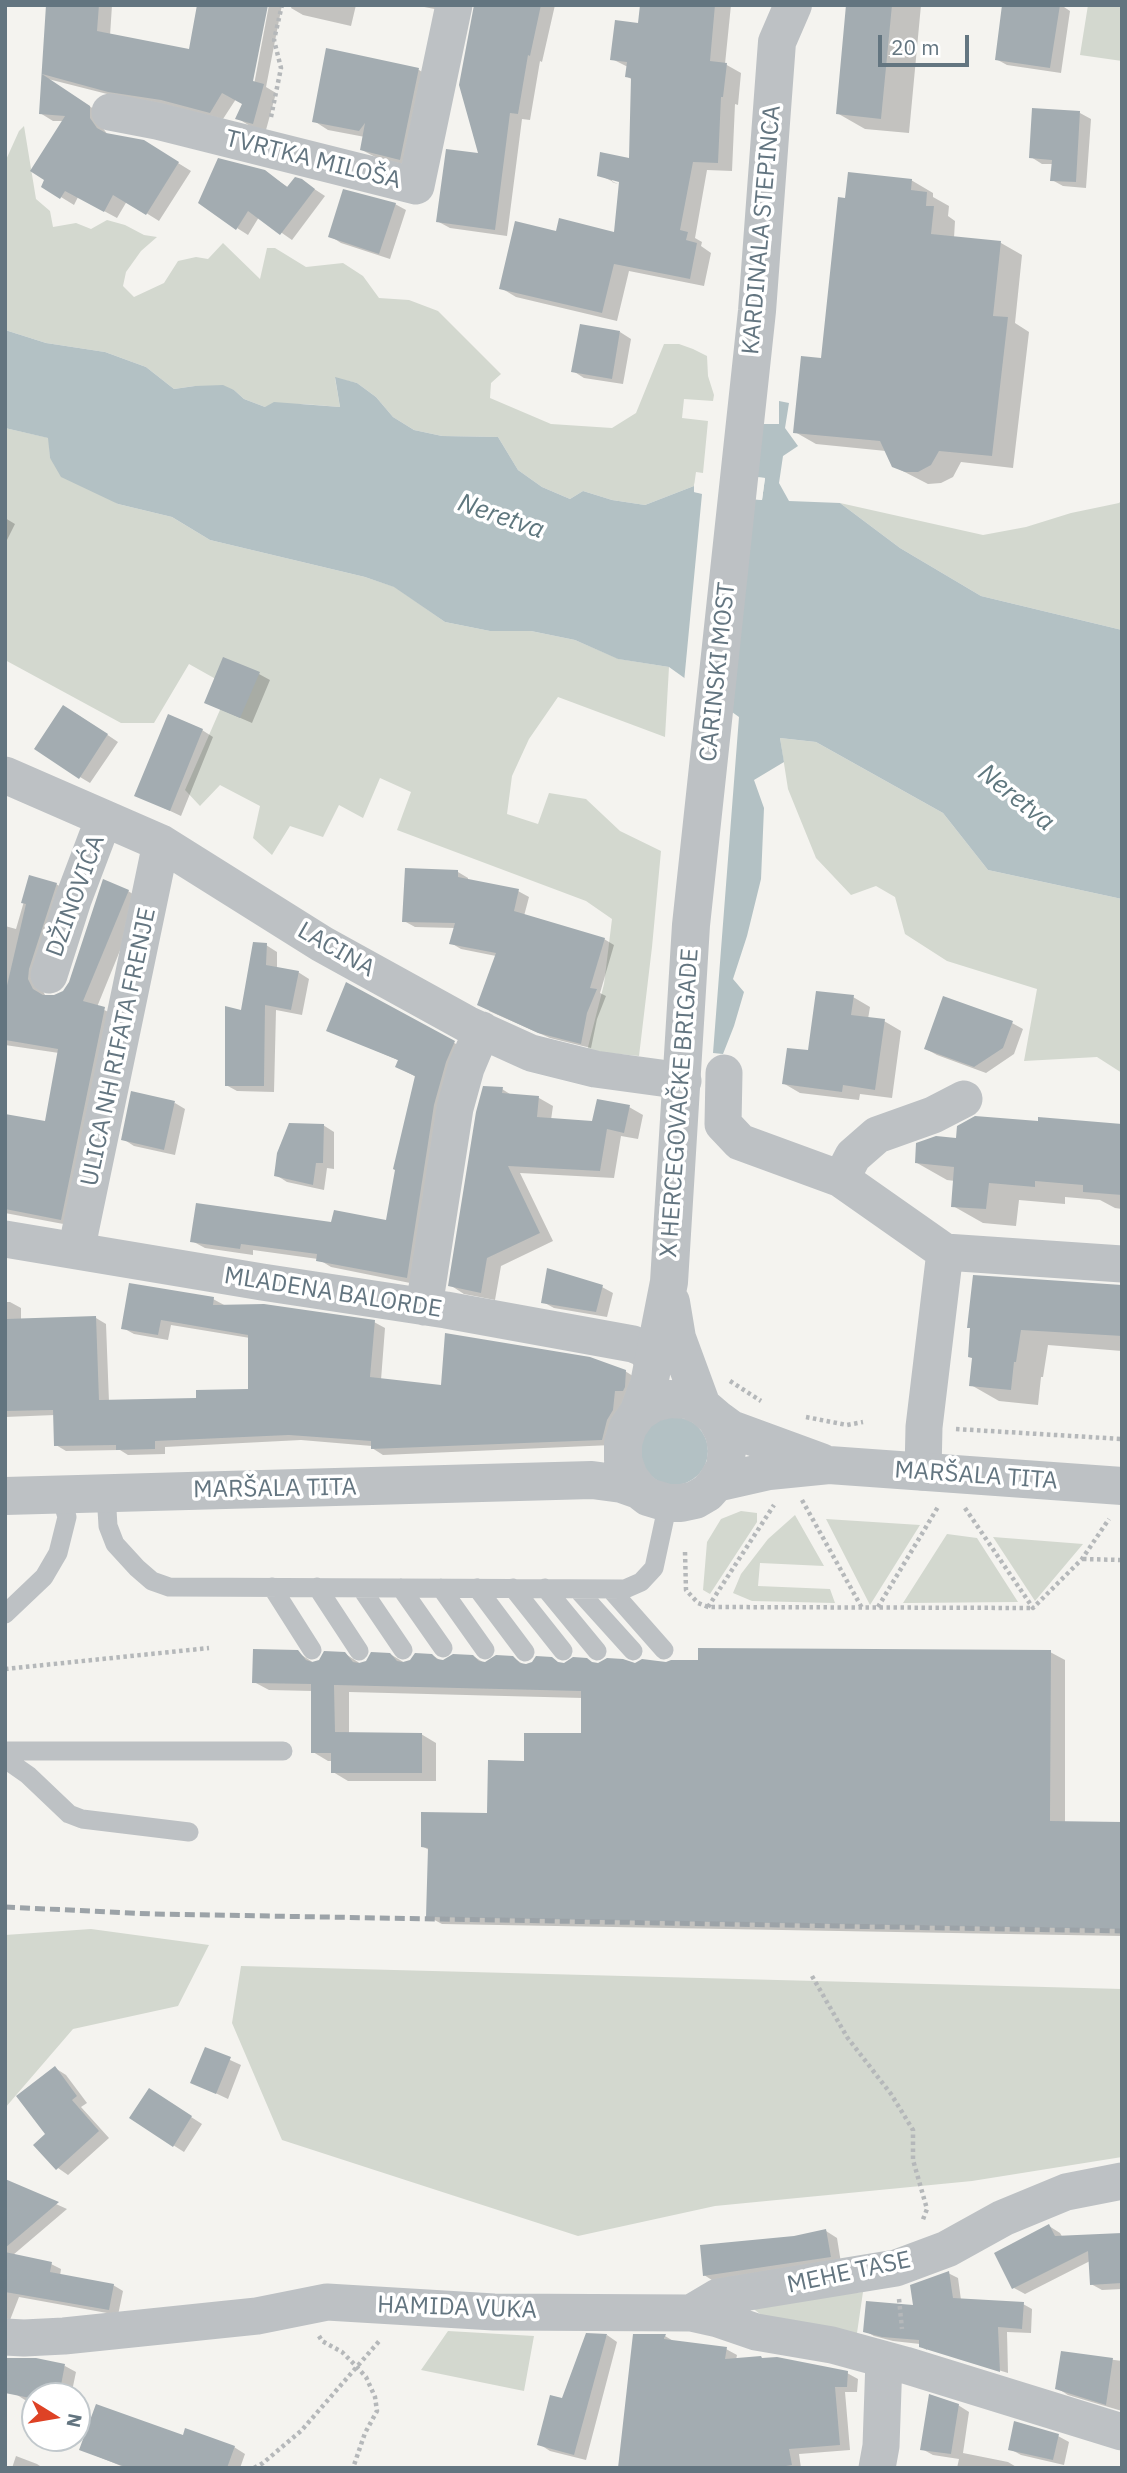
<!DOCTYPE html>
<meta charset="utf-8">
<style>
body{margin:0}
#map{position:relative;width:1127px;height:2473px;overflow:hidden;background:#f4f3ef;font-family:"IBM Plex Sans",sans-serif}
canvas{display:block}
.frame{position:absolute;inset:0;border:7px solid #637580;pointer-events:none}
.north{position:absolute;left:21px;top:2382px;width:70px;height:70px;box-sizing:border-box;background:#fff;border:2px solid #c1c8cc;border-radius:50%;rotate:101deg;font-size:19px;font-weight:700;line-height:28px;text-align:center;color:#637580}
.north::after{content:'';display:block;margin:auto;width:24px;height:32px;background:#de4225;clip-path:polygon(50% 0,100% 100%,50% 72%,0 100%)}
.scale{position:absolute;left:878px;top:35px;width:91px;height:32px;box-sizing:border-box;border:4px solid #637580;border-top:0;padding-left:9px;font-size:21px;line-height:24px;white-space:nowrap;color:#637580;-webkit-text-stroke:5px #fff;paint-order:stroke}
</style>
<div id="map">
<canvas width="1127" height="2473"></canvas>
<div class="frame"></div>
<div class="north">N</div>
<div class="scale">20 m</div>
</div>
<script>
const g = document.querySelector('canvas').getContext('2d');
g.lineJoin = 'round';
function paint(path, color) {
  g.fillStyle = color;
  g.fill(path, 'evenodd');
}
function toPath(rows) {
  const path = new Path2D();
  for (const r of rows) {
    if (r.length === 3) {
      path.moveTo(r[0] + r[2], r[1]);
      path.arc(r[0], r[1], r[2], 0, 2 * Math.PI);
      continue;
    }
    path.moveTo(r[0], r[1]);
    for (let i = 2; i < r.length; i += 2) path.lineTo(r[i], r[i + 1]);
  }
  return path;
}
function trace(path, color, width, dash) {
  g.strokeStyle = color;
  g.lineWidth = width;
  g.lineCap = dash ? 'butt' : 'round';
  g.setLineDash(dash || []);
  g.stroke(path);
}
function write(font, color, halo, rows, align = 'center') {
  g.font = font + ' "IBM Plex Sans",sans-serif';
  g.lineWidth = 7;
  g.setLineDash([]);
  g.textBaseline = 'middle';
  g.strokeStyle = halo;
  g.fillStyle = color;
  for (const [text, x, y, turn = 0] of rows) {
    g.save();
    g.translate(x, y);
    g.rotate((+turn || 0) * Math.PI / 180);
    g.textAlign = isNaN(turn) ? turn : align;
    if (halo) g.strokeText(text, 0, 0);
    g.fillText(text, 0, 0);
    g.restore();
  }
}
const green = toPath([
 [1088,5,1122,5,1122,61,1080,55],
 [24,126,36,199,50,211,53,227,76,223,91,229,107,220,125,225,144,235,157,237,141,251,126,272,123,286,134,297,164,283,178,261,196,257,208,259,223,243,260,279,267,248,275,248,306,267,343,263,363,276,379,298,409,300,438,311,501,374,491,383,490,398,551,424,612,428,636,413,664,344,679,344,693,349,707,356,708,376,714,395,713,401,684,399,682,418,708,421,703,473,696,472,694,486,645,505,612,500,583,491,570,499,542,487,518,470,498,437,442,436,414,430,393,417,376,397,357,383,335,378,340,407,303,404,265,407,244,399,234,390,195,386,174,389,146,367,105,352,46,343,5,330,5,162,19,131],
 [5,428,49,438,50,458,118,504,172,517,210,540,365,577,395,587,445,622,490,631,531,631,575,640,619,659,669,667,665,737,558,697,529,739,512,776,507,814,538,824,549,793,586,799,620,831,661,851,652,947,639,1056,587,1051,604,984,612,919,586,901,397,830,411,792,380,778,363,818,339,805,323,837,290,826,272,855,253,838,260,806,220,785,200,806,185,790,230,687,189,664,154,723,121,723,5,660],
 [1122,500,1122,630,981,596,900,548,840,503,983,535,1026,527,1071,513,1119,503],
 [780,738,816,742,943,813,988,870,1122,899,1122,1073,1097,1057,1024,1061,1037,989,947,961,905,934,895,897,876,886,851,895,816,858,788,789],
 [741,1511,757,1513,757,1522,710,1594,703,1590,707,1542,721,1519],
 [795,1515,824,1566,760,1563,758,1586,830,1589,835,1603,752,1601,733,1593,741,1574,768,1539],
 [826,1519,920,1525,870,1605],
 [947,1534,977,1538,1018,1602,903,1603],
 [993,1537,1083,1544,1035,1601],
 [91,1929,209,1945,178,2006,73,2029,5,2108,5,1935],
 [241,1966,1122,1989,1122,2157,972,2181,715,2206,578,2236,282,2140,232,2023],
 [863,2292,857,2333,820,2333,769,2321,746,2303],
 [448,2331,534,2336,524,2391,421,2370]
]);
const water = toPath([
 [5,330,46,343,105,352,146,367,174,389,195,386,223,385,234,390,244,399,265,407,274,402,340,407,335,377,357,383,376,397,393,417,414,430,442,436,498,437,518,470,542,487,570,499,583,491,612,500,645,505,694,486,694,492,762,500,765,478,755,477,761,424,779,424,779,401,789,403,785,428,798,446,783,456,779,483,789,501,840,503,900,548,981,596,1122,630,1122,899,988,870,943,813,816,742,780,738,784,762,754,780,764,808,761,879,747,936,733,979,744,992,734,1026,723,1054,713,1053,739,717,669,667,618,659,575,640,531,631,490,631,445,622,394,587,365,577,210,540,172,517,118,504,61,477,50,458,48,438,5,428],
 [674,1451,34]
]);
const pier = toPath([
 [776,407,779,424,761,424,755,477,765,478,762,500,752,499,732,716,684,682,702,494,694,492,694,483,697,489,759,496,761,481,753,480,760,420,776,421]
]);
const shadow = toPath([
 [47,5,112,5,110,36,253,90,269,5,282,5,266,87,276,93,266,130,250,126,237,118,244,104,236,99,223,119,123,98,48,79,103,115,102,127,108,135,157,150,191,171,159,221,127,201,117,218,78,197,74,205,43,186,63,121,53,121,40,113],
 [292,5,356,5,351,26,303,15,291,8],
 [414,5,447,5,445,11],
 [476,5,555,5,542,62,540,61,530,120,522,119,507,236,450,228,437,221,480,155],
 [675,5,731,5,725,64,741,73,738,105,735,104,732,171,707,170,695,238,702,242,701,246,711,253,704,286,629,271,617,321,516,297,501,288,557,233,615,235,620,185,599,175,630,160,633,80,626,76,628,67,612,59],
 [612,179,627,183,626,187,612,182],
 [848,5,921,5,909,133,865,129,837,113],
 [1004,5,1061,5,1070,11,1061,73,1007,65,996,59],
 [327,51,419,70,433,79,415,167,377,158,362,150,365,137,328,130,314,121],
 [1080,113,1091,119,1086,188,1063,186,1052,180,1053,164,1042,164,1031,157],
 [264,171,289,188,302,181,325,196,292,240,259,217,248,235,237,228],
 [911,180,933,193,933,197,949,206,948,216,955,221,954,238,1001,243,1022,255,1015,323,1029,332,1013,468,961,462,953,477,941,483,928,484,893,466,886,451,816,444,795,432,823,360,846,200],
 [395,204,406,210,390,259,341,243,330,236],
 [620,332,631,339,623,384,584,378,573,371],
 [5,518,15,524,5,544],
 [259,674,270,680,252,723,206,703],
 [75,713,118,742,90,783,80,777],
 [202,730,213,737,181,816,136,795],
 [458,872,468,878,468,880,518,891,529,897,524,916,604,939,614,945,600,993,606,996,597,1019,591,1048,550,1038,489,1011,496,956,461,949,451,943,455,928,415,927,404,921],
 [31,877,56,884,69,892,41,987,46,997,55,997,64,992,128,891,141,899,97,1007,118,1016,74,1226,5,1213,5,1115,46,1123,59,1053,5,1045,5,926,16,929],
 [266,945,277,952,277,969,298,972,309,979,302,1015,276,1010,274,1092,237,1091,226,1085,242,1012],
 [347,984,467,1050,420,1285,331,1267,318,1259,253,1250,253,1255,205,1248,192,1241,333,1224,388,1222,416,1077,398,1067,400,1061,329,1030],
 [853,997,870,1007,868,1019,884,1021,901,1031,892,1098,860,1094,859,1100,800,1093,783,1083],
 [1012,1023,1023,1029,1014,1054,986,1073,937,1055,926,1049],
 [502,1089,513,1096,539,1098,553,1106,551,1120,594,1123,629,1107,643,1115,638,1139,621,1136,614,1178,520,1173,553,1241,501,1266,495,1300,464,1294,450,1285],
 [175,1103,185,1109,175,1155,134,1146,123,1139],
 [323,1125,334,1132,334,1169,327,1168,324,1190,287,1182,276,1175],
 [1122,1125,1122,1209,1115,1208,1100,1200,1065,1197,1065,1204,1019,1200,1016,1226,983,1223,953,1206,955,1181,947,1180,917,1163,958,1140],
 [602,1287,613,1293,607,1317,554,1308,543,1302],
 [1122,1287,1122,1351,1048,1345,1043,1377,1041,1377,1038,1405,999,1401,971,1385,974,1359,972,1329],
 [213,1299,226,1306,374,1322,385,1328,381,1380,443,1387,625,1371,636,1378,612,1445,383,1455,372,1448,372,1446,301,1440,165,1447,165,1454,128,1455,120,1450,66,1451,56,1445,55,1415,5,1417,5,1302,10,1302,21,1308,21,1320,96,1318,106,1324,109,1402,198,1399,250,1391,250,1338,171,1325,168,1340,134,1334,123,1328],
 [297,1652,314,1663,344,1653,361,1664,390,1654,405,1663,432,1655,443,1662,473,1656,486,1664,512,1657,526,1666,635,1665,1050,1652,1065,1660,1065,1823,1122,1824,1122,1936,442,1924,427,1916,429,1850,422,1846,488,1815,526,1763,582,1735,583,1698,349,1692,349,1734,421,1734,436,1743,436,1781,348,1781,333,1772,333,1761,328,1761,313,1752,313,1691,269,1690,254,1682],
 [206,2049,241,2065,228,2099,192,2082],
 [55,2068,66,2075,87,2103,81,2107,109,2138,68,2175,58,2168,47,2134],
 [160,2097,202,2124,184,2152,173,2145],
 [5,2181,67,2209,13,2255,51,2264,61,2269,60,2276,113,2285,123,2291,118,2315,19,2297,10,2320,5,2318],
 [1049,2226,1060,2233,1063,2238,1122,2235,1122,2289,1102,2290,1091,2284,1090,2261,1025,2294,1014,2288],
 [826,2231,837,2238,841,2263,715,2282,704,2275,794,2238],
 [948,2273,958,2278,961,2300,1023,2304,1032,2309,1031,2333,1007,2332,1008,2373,927,2348,927,2350,920,2346,920,2344,893,2341,874,2336,865,2331,915,2307],
 [607,2335,617,2342,586,2460,550,2451,539,2444,563,2400],
 [665,2336,675,2342,726,2349,737,2355,736,2360,764,2360,847,2373,858,2379,857,2392,845,2392,850,2450,799,2454,801,2468,620,2468],
 [1062,2353,1122,2361,1122,2411,1068,2395,1057,2388],
 [65,2366,76,2372,71,2396,35,2396,35,2402,25,2400,14,2393],
 [958,2405,969,2412,963,2453,1008,2462,1018,2468,957,2468,959,2459,933,2455,922,2449],
 [1058,2436,1069,2442,1064,2465,1021,2455,1010,2449],
 [184,2437,234,2447,245,2454,240,2468,126,2468,82,2450],
 [16,2456,37,2464,43,2468,12,2468]
]);
const building = toPath([
 [46,5,99,5,97,31,189,49,197,5,268,5,253,81,264,84,253,124,235,119,242,104,222,93,210,113,161,100,108,92,42,74,90,106,90,118,97,128,106,133,144,140,179,162,146,215,113,195,104,212,65,191,60,199,41,187,44,180,30,171,65,116,39,114],
 [474,5,541,5,530,56,528,55,518,114,510,113,495,230,436,222,446,149,478,153,459,85],
 [640,5,715,5,710,61,727,63,723,97,721,97,718,163,693,162,680,230,688,232,686,240,697,243,690,279,614,264,602,313,499,289,515,221,556,231,559,218,614,232,619,182,597,176,600,152,629,158,631,78,625,77,627,62,610,60,615,20,638,23],
 [846,5,892,5,881,119,836,114],
 [1002,5,1060,5,1050,68,995,60],
 [326,48,419,68,400,160,360,150,365,123,359,131,312,122],
 [1032,108,1080,111,1076,182,1050,181,1052,160,1029,158],
 [218,158,265,170,287,187,295,177,302,179,315,189,280,235,248,211,236,230,198,203],
 [848,172,912,179,911,190,927,192,926,206,934,206,931,234,1001,241,993,316,1008,317,992,456,939,451,931,465,918,472,905,472,892,467,880,441,793,433,801,356,821,358,838,197,845,198],
 [343,189,396,203,379,254,328,237],
 [580,324,620,331,612,379,571,372],
 [223,657,260,672,240,718,204,703],
 [63,705,108,734,79,779,34,749],
 [168,714,203,729,170,811,134,796],
 [405,868,458,870,458,877,519,889,514,911,605,938,590,988,597,989,587,1013,581,1044,538,1033,477,1005,496,953,449,944,455,923,402,922],
 [29,875,57,883,29,969,28,979,33,989,43,995,54,995,63,991,69,982,103,879,129,890,83,1001,105,1007,61,1220,5,1209,5,1114,45,1121,58,1049,5,1040,5,994,26,904,21,903],
 [253,942,267,943,266,965,299,971,291,1010,265,1005,264,1086,225,1086,225,1006,241,1010],
 [346,982,455,1041,446,1062,434,1105,407,1278,316,1261,317,1254,241,1244,240,1249,190,1242,196,1203,331,1222,334,1210,386,1220,395,1170,393,1169,415,1076,395,1067,398,1060,326,1031],
 [816,991,854,995,851,1015,885,1019,875,1090,843,1085,842,1092,782,1084,787,1048,808,1050],
 [943,996,1013,1021,1003,1048,974,1067,924,1049],
 [483,1086,503,1087,502,1093,539,1096,537,1117,592,1121,597,1099,630,1105,624,1133,607,1129,600,1171,508,1166,540,1233,487,1258,481,1293,448,1286,476,1112],
 [131,1091,175,1101,164,1150,121,1140],
 [975,1116,1038,1121,1038,1117,1122,1124,1122,1195,1083,1192,1083,1185,1035,1181,1035,1187,989,1183,986,1209,951,1207,954,1167,915,1163,916,1143,936,1136,956,1138,957,1126],
 [289,1123,324,1124,323,1163,316,1163,313,1185,274,1176,277,1153],
 [547,1268,603,1285,596,1312,541,1303],
 [973,1275,1122,1285,1122,1336,1021,1330,1016,1362,1014,1362,1011,1390,969,1386,972,1358,968,1357,970,1328,967,1328],
 [129,1283,214,1297,213,1305,264,1304,375,1320,370,1377,441,1385,445,1333,590,1357,626,1370,625,1387,623,1391,615,1391,613,1410,607,1420,602,1440,371,1449,371,1441,289,1435,155,1441,155,1449,116,1450,116,1445,54,1446,53,1410,5,1411,5,1319,96,1316,99,1400,196,1398,196,1390,248,1389,248,1335,161,1320,158,1335,121,1329],
 [698,1648,1051,1650,1050,1821,1122,1822,1122,1929,426,1917,428,1848,421,1847,421,1812,487,1813,488,1760,524,1761,524,1733,581,1733,581,1691,334,1685,335,1732,422,1733,422,1773,331,1773,331,1753,311,1753,311,1684,252,1683,253,1649,298,1650,306,1660,312,1662,319,1660,324,1651,345,1652,353,1662,359,1663,366,1661,371,1652,390,1653,397,1661,403,1662,410,1660,415,1653,432,1654,437,1659,443,1660,453,1654,473,1655,479,1661,485,1662,496,1655,513,1656,520,1663,526,1664,532,1662,536,1656,552,1657,558,1662,564,1663,573,1657,587,1658,592,1662,598,1663,607,1658,623,1659,635,1663,642,1659,666,1662,671,1660,698,1660],
 [205,2047,231,2057,216,2094,190,2083],
 [55,2066,77,2096,72,2100,99,2131,56,2170,33,2145,45,2134,16,2096],
 [149,2088,192,2116,173,2147,129,2118],
 [5,2179,59,2202,5,2248],
 [1049,2224,1055,2236,1122,2233,1122,2283,1090,2285,1088,2251,1012,2289,994,2253],
 [826,2229,831,2257,703,2276,700,2245,794,2236],
 [5,2252,52,2262,50,2272,114,2284,109,2310,5,2292],
 [949,2271,953,2298,1024,2302,1022,2329,998,2327,1000,2372,919,2347,919,2340,882,2337,863,2332,866,2301,913,2305,910,2285],
 [586,2333,607,2334,574,2455,537,2445,550,2395,562,2398],
 [633,2334,666,2334,664,2339,727,2347,725,2359,761,2356,762,2358,777,2357,848,2371,847,2387,835,2387,840,2445,789,2449,792,2465,774,2468,618,2468],
 [1061,2351,1113,2358,1106,2405,1055,2389],
 [5,2358,36,2358,65,2364,59,2396,35,2396,35,2399,5,2393],
 [929,2394,959,2404,951,2454,920,2450],
 [96,2404,183,2435,185,2428,235,2446,227,2468,128,2468,79,2450],
 [1014,2421,1059,2434,1053,2460,1008,2450]
]);
const path = toPath([
 [271,117,281,68,274,40,282,5],
 [730,1381,761,1401],
 [806,1417,847,1425,863,1422],
 [956,1429,1122,1439],
 [802,1500,862,1608],
 [965,1508,1033,1608,1082,1559,1109,1519],
 [685,1552,686,1590,698,1603,708,1607,1033,1608],
 [1083,1559,1122,1560],
 [708,1607,774,1505],
 [878,1607,938,1507],
 [5,1669,209,1648],
 [812,1976,847,2037,891,2094,913,2130,913,2160,927,2209,922,2222],
 [899,2299,902,2329],
 [319,2336,322,2341,342,2352,355,2365,366,2377,375,2397,377,2411,365,2433,353,2468],
 [254,2468,263,2463,301,2431,381,2339]
]);
const service = toPath([
 [106,1493,108,1526,115,1544,137,1568,152,1581,169,1587,625,1589,641,1582,654,1568,668,1503],
 [272,1587,312,1650],
 [317,1587,359,1651],
 [361,1588,403,1650],
 [401,1588,443,1648],
 [441,1588,485,1650],
 [477,1588,525,1652],
 [513,1588,563,1651],
 [545,1588,597,1651],
 [577,1589,633,1651],
 [611,1590,664,1650],
 [5,1614,44,1577,58,1553,67,1517,60,1494],
 [5,1751,283,1751],
 [5,1759,28,1775,69,1814,82,1819,189,1832]
]);
const minor = toPath([
 [110,112,157,121,416,186,454,5],
 [5,775,161,843,322,944,467,1024,531,1053,595,1069,683,1081],
 [49,975,73,900,104,818],
 [724,1073,723,1124,740,1142,841,1179,945,1252,1122,1264],
 [841,1179,853,1156,877,1135,933,1115,964,1099],
 [5,1239,262,1282,446,1310,633,1344,645,1349,654,1362],
 [79,1251,80,1232,161,843],
 [424,1307,455,1108,466,1068,482,1030],
 [923,1472,924,1427,945,1252],
 [691,2313,718,2297,896,2268,947,2249,1003,2218,1066,2192,1122,2181],
 [5,2337,24,2338,64,2336,257,2316,327,2302,494,2312,691,2313,718,2319,756,2332,832,2345,905,2365,1122,2432],
 [877,2468,881,2446,884,2360]
]);
const tertiary = toPath([
 [671,1302,677,1338,702,1406,716,1418,724,1433,727,1450,725,1467,716,1483,707,1493,695,1500,681,1503,668,1503,648,1497,639,1490,629,1477,623,1460,623,1443,628,1427,638,1413,653,1403,669,1399,687,1400,702,1406],
 [638,1413,649,1384,669,1282,691,925,757,311,777,42,793,5],
 [716,1418,731,1429,821,1462],
 [716,1483,769,1471,829,1465,1122,1486],
 [5,1496,592,1480,622,1484,639,1490]
]);
const rail = toPath([
 [5,1907,153,1914,1122,1931]
]);
const streetNames = [
 ["TVRTKA MILOŠA",313,160,14],
 ["KARDINALA STEPINCA",762,230,-85],
 ["CARINSKI MOST",718,672,-84],
 ["DŽINOVIĆA",76,896,-70],
 ["LACINA",336,950,30],
 ["ULICA NH RIFATA FRENJE",119,1047,-78],
 ["X HERCEGOVAČKE BRIGADE",680,1103,-86],
 ["MLADENA BALORDE",333,1293,9],
 ["MARŠALA TITA",976,1476,4],
 ["MARŠALA TITA",275,1489,-1],
 ["MEHE TASE",849,2273,-12],
 ["HAMIDA VUKA",457,2308,2]
];
const waterNames = [
 ["Neretva",501,517,19],
 ["Neretva",1016,798,39]
];
paint(green, '#d3d8cf');
paint(water, '#b3c1c4');
paint(pier, '#f4f3ef');
paint(shadow, '#0003');
paint(building, '#a3acb1');
trace(path, '#b5b8ba', 4.5, [3.5, 3.5]);
trace(service, '#bdc1c4', 19);
trace(minor, '#bdc1c4', 37);
trace(tertiary, '#bdc1c4', 38);
trace(rail, '#9ca3a8', 5, [10, 5]);
write('24px', '#637580', '#fff', streetNames);
write('italic 26px', '#5f777e', '#fff', waterNames);
</script>
